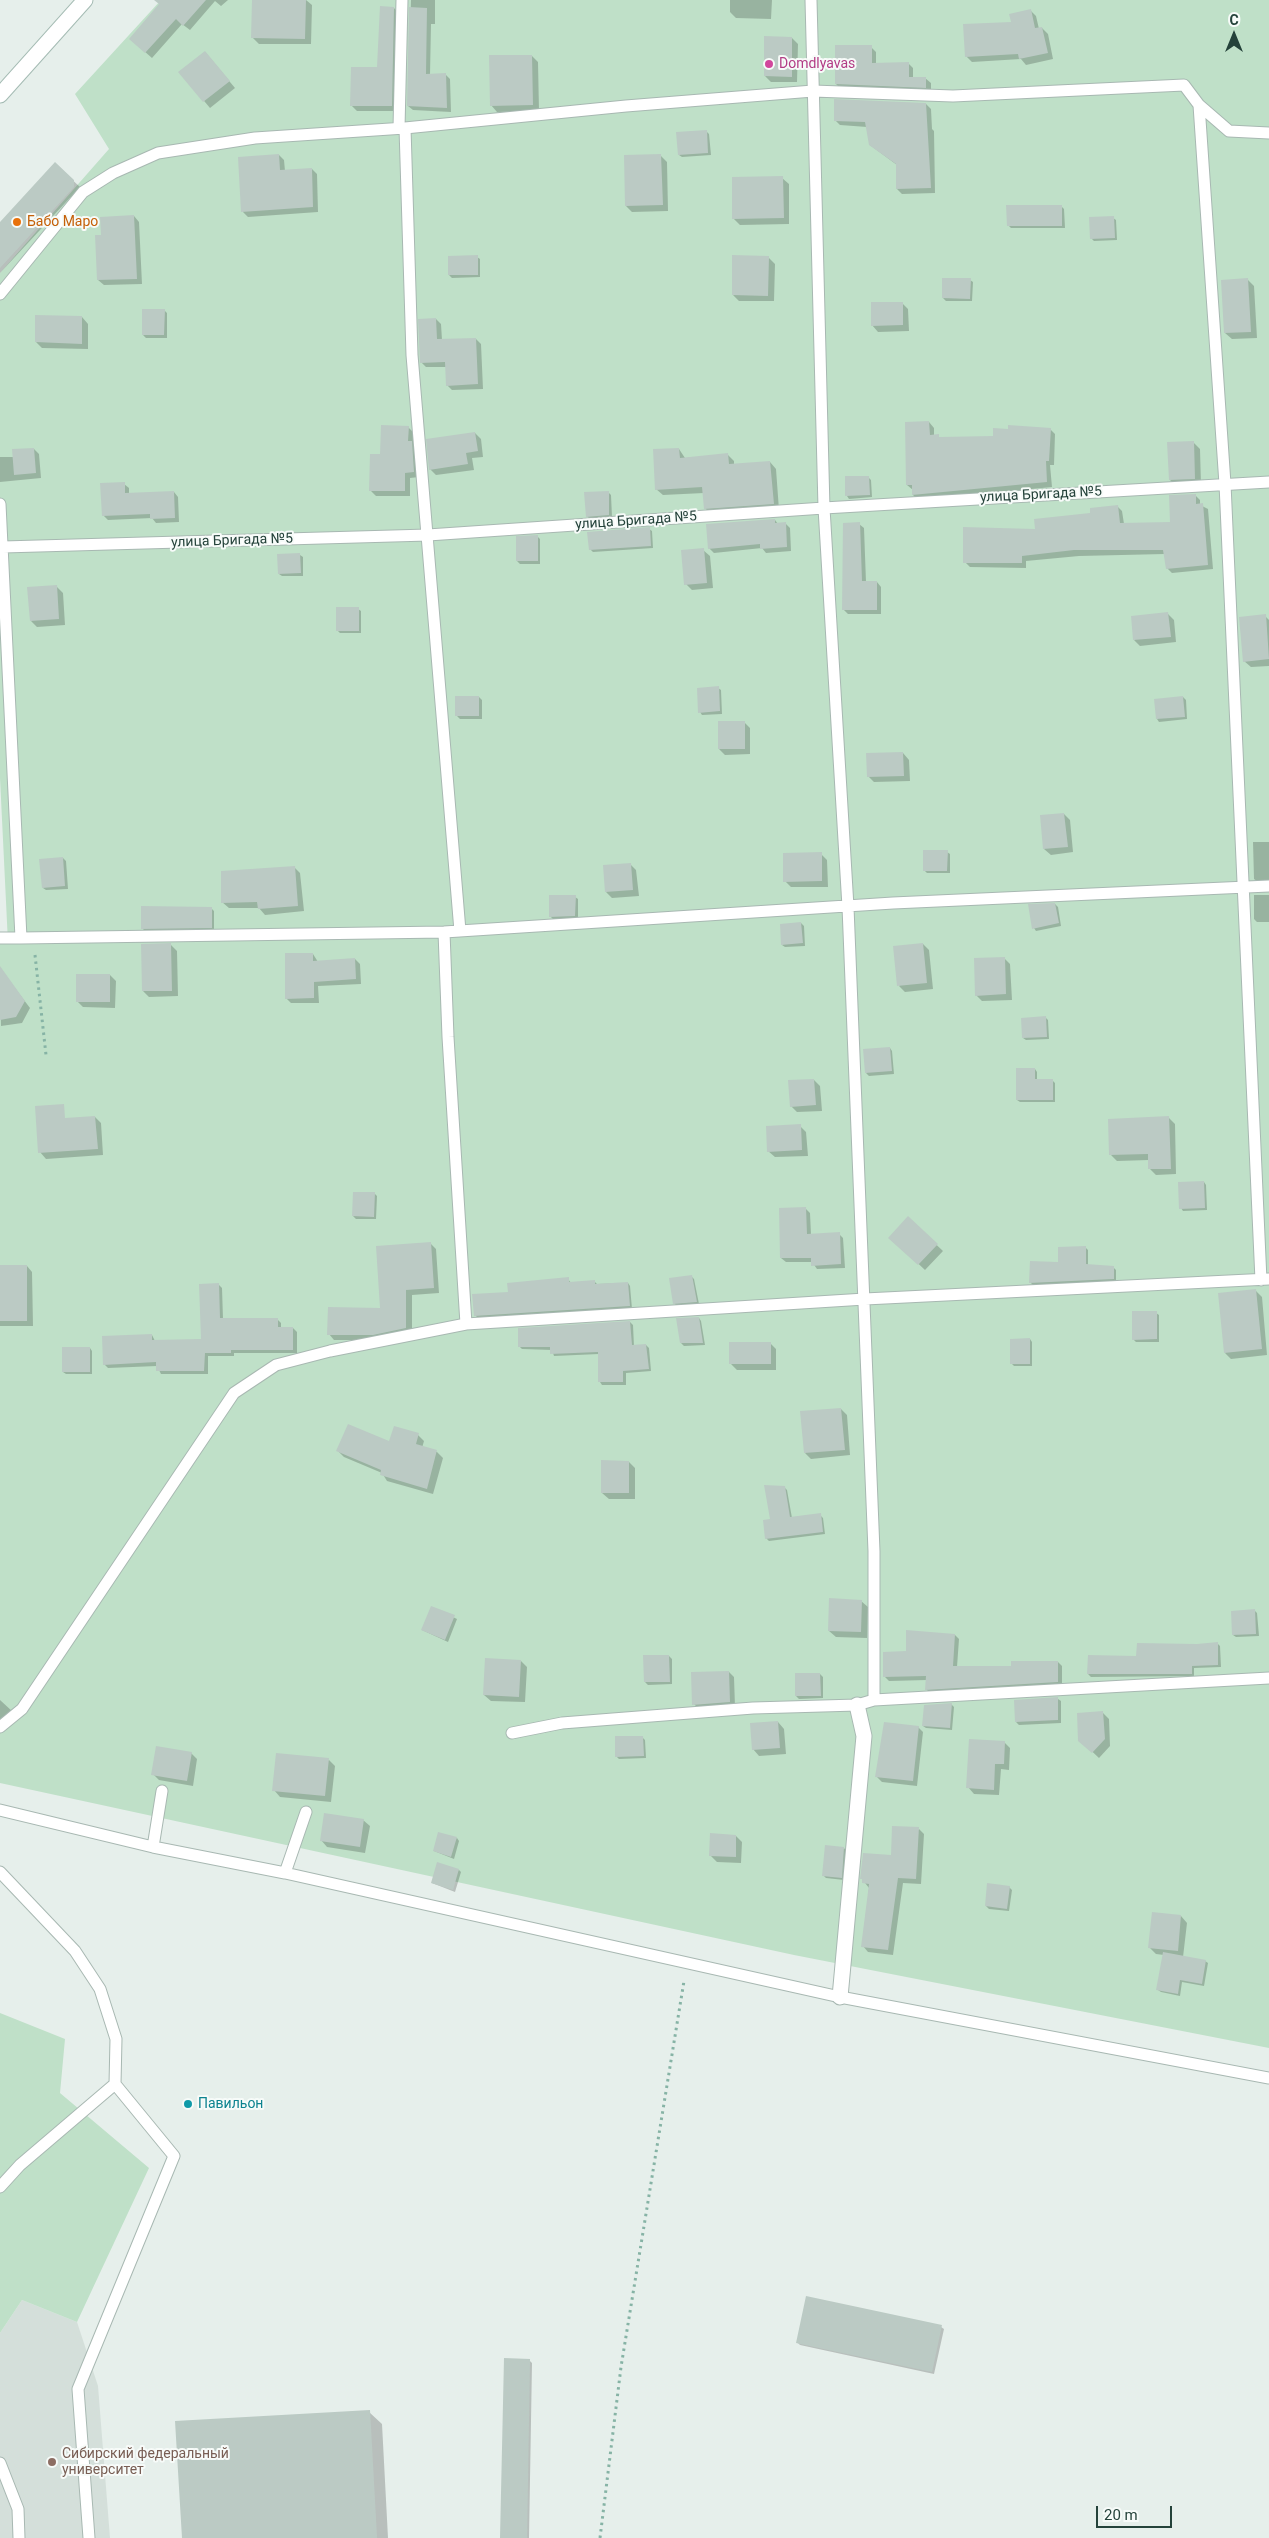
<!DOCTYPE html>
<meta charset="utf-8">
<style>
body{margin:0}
#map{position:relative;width:1269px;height:2538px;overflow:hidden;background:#e6efeb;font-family:Roboto,sans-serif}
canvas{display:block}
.north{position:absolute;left:1209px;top:10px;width:50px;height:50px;-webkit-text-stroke:4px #f7fbf9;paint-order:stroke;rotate:0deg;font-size:14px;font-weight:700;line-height:20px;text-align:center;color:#24423a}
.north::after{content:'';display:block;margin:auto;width:18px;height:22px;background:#24423a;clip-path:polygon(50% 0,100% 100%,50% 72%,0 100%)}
.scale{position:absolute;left:1096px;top:2506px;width:76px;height:22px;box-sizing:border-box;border:2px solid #24423a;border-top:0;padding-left:6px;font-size:15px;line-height:18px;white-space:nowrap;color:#24423a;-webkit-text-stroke:4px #f7fbf9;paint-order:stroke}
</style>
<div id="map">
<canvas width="1269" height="2538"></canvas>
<div class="north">С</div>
<div class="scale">20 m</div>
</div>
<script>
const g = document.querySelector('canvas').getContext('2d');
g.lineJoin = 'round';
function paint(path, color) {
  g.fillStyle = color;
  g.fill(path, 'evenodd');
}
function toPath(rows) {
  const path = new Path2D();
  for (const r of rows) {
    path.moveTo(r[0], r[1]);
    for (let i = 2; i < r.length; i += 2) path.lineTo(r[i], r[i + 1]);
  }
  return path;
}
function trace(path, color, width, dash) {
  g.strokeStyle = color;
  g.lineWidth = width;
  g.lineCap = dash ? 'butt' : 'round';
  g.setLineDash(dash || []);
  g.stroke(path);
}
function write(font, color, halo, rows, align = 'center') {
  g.font = font + ' Roboto,sans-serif';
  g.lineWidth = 4;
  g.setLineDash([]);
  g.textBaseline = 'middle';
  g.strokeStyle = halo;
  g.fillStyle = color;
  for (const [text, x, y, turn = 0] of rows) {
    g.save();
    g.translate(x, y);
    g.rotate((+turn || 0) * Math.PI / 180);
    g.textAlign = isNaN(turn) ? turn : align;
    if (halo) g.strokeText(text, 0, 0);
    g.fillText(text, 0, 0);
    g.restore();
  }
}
const built = toPath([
 [22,2300,77,2322,98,2386,110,2538,0,2538,0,2333]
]);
const green = toPath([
 [161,0,1269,0,1269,2048,794,1955,0,1783,0,944,8,943,0,778,0,273,109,149,75,94],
 [0,2013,65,2039,60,2093,149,2168,77,2322,22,2300,0,2333]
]);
const shadow = toPath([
 [164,0,228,0,221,6,215,1,190,30,182,24,152,58,136,44],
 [253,0,306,0,312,5,311,44,259,44,252,37],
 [411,0,435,0,435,24,431,24,430,75,445,74,450,79,451,112,413,110,408,106],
 [730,0,772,0,771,19,736,18,730,12],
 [394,8,399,14,397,111,357,111,351,105,378,68],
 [1030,10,1036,16,1039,29,1042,28,1048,34,1053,59,1026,65,1021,59,972,62,966,56],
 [792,38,798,44,797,82,771,82,765,76],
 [871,47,876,52,876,64,908,63,913,68,913,78,925,78,931,83,931,92,841,89,836,84],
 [205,52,235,88,210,108,180,72],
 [532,56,538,62,539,111,497,112,491,105],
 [926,104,931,109,932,129,934,131,935,193,902,194,897,189,897,165,870,145,867,127,840,125,835,120],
 [706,131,709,134,711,155,682,157,679,155],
 [279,155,284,160,285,171,312,169,317,174,318,212,248,217,243,212,239,158],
 [661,156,667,162,668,211,632,212,626,206],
 [55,164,80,187,0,273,0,224],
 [782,178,789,184,789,224,740,225,733,218],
 [1062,207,1064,209,1065,228,1011,228,1008,225],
 [134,216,139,222,142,284,104,285,98,280,102,236],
 [1113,218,1116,220,1117,240,1094,241,1091,238],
 [477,257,480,259,480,277,452,278,449,275],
 [769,258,775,264,774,301,739,301,733,295],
 [970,280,973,282,972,301,946,301,943,298],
 [1248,280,1254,286,1257,338,1232,339,1225,333],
 [902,303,908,309,909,331,878,332,872,325],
 [164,310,167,313,167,338,146,338,143,335],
 [82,317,88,324,88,349,42,348,36,342],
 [436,319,441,324,442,340,476,339,481,344,483,389,452,390,447,385,447,367,426,367,421,362],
 [929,422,934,428,934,436,941,438,994,437,1050,429,1055,434,1054,465,1050,465,1052,487,918,500,913,495,913,490,907,485],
 [408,427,414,433,419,477,410,478,410,496,376,496,371,491,381,456],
 [475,433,481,439,483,457,472,458,474,470,436,475,430,469],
 [1193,442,1200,449,1201,485,1176,486,1170,480],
 [34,449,39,454,41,478,0,482,0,457,14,457],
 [679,449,685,458,728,455,734,461,734,465,770,462,776,469,779,510,711,514,705,508,704,493,663,495,656,489],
 [868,477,871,480,872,497,849,499,847,496],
 [124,484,129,488,129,494,174,492,178,497,179,522,156,523,152,518,108,520,103,515],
 [609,493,611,495,612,517,590,519,587,516],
 [1195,495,1200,500,1200,505,1208,509,1213,569,1172,573,1167,568,1165,554,1079,556,1026,561,1026,568,970,567,965,562,1036,531,1117,506,1122,511,1124,524,1171,523],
 [775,520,778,524,785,523,790,528,791,551,766,553,762,548,714,553,709,548],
 [859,524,864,528,866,582,877,582,881,587,881,614,848,614,843,609],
 [649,529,652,531,653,548,593,552,590,549],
 [537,536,540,539,540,564,520,564,517,561],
 [703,550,710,556,713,588,692,590,686,584],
 [300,555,303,557,303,576,282,576,279,574],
 [56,586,63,593,65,625,37,627,31,621],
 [358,609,361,611,361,633,340,633,337,630],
 [1168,614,1174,620,1176,642,1140,646,1134,640],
 [1265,616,1269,620,1269,666,1251,667,1244,661],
 [718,688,721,690,722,714,702,715,700,712],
 [479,697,482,700,482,719,460,719,457,716],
 [1183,697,1186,700,1187,719,1159,722,1157,719],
 [744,722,750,728,750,754,725,755,719,749],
 [903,753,909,760,910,781,874,782,868,776],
 [1064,814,1070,820,1073,852,1051,855,1044,849],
 [1253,842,1269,842,1269,881,1257,881,1254,879],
 [947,852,950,854,950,873,927,873,924,870],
 [821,854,827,860,828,887,791,887,785,881],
 [63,858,66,861,68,889,46,890,43,888],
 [630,864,636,870,639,896,612,898,606,892],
 [294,867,300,873,304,911,265,915,259,908,229,908,222,902],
 [1254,895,1269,895,1269,922,1257,922,1254,919],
 [575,897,578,899,578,918,553,919,550,916],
 [1055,904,1058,907,1061,926,1036,931,1034,928],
 [211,908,214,911,214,930,145,931,142,928],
 [801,923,804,926,805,946,785,947,782,945],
 [923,944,929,950,933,989,905,992,899,986],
 [171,945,177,951,178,996,149,997,143,991],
 [313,954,318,962,355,959,360,964,361,984,318,986,319,1003,291,1003,286,998],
 [1004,958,1010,964,1012,1000,982,1001,976,995],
 [5,975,30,1008,22,1023,1,1026,0,976],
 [110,975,116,981,115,1008,83,1007,77,1001],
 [1045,1017,1048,1020,1049,1039,1026,1040,1023,1038],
 [890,1048,892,1051,894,1074,869,1076,866,1073],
 [1035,1069,1037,1072,1037,1080,1052,1080,1055,1083,1055,1102,1020,1102,1017,1100],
 [814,1080,820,1086,822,1111,797,1112,791,1106],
 [95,1117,101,1123,103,1155,46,1159,40,1152,52,1120],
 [1169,1118,1175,1124,1176,1174,1156,1175,1150,1169,1149,1160,1117,1161,1111,1155],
 [800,1126,806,1132,808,1156,775,1157,768,1151],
 [1204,1182,1206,1185,1207,1210,1183,1211,1181,1208],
 [374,1193,377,1196,376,1219,356,1219,353,1216],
 [805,1208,810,1213,811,1235,839,1234,843,1238,845,1268,817,1269,812,1262,786,1262,781,1258],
 [908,1218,943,1251,925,1270,890,1237],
 [430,1243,436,1249,439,1293,412,1295,412,1334,379,1340,334,1340,329,1334,382,1309],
 [1085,1247,1088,1250,1088,1265,1113,1267,1116,1270,1116,1281,1033,1285,1030,1282],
 [0,1266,27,1266,32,1272,33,1326,0,1326],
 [691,1276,694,1279,699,1304,677,1306,674,1303],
 [568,1279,571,1283,594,1281,597,1284,628,1283,630,1286,632,1309,478,1318,475,1315,510,1293],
 [218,1284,222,1288,223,1319,277,1319,281,1323,281,1328,293,1328,297,1332,297,1353,234,1353,234,1356,208,1356,208,1374,161,1374,157,1366,108,1368,104,1364,152,1335,155,1341,203,1340],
 [1256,1291,1262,1297,1267,1355,1231,1359,1225,1353],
 [1156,1313,1159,1315,1159,1342,1136,1342,1133,1339],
 [699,1318,701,1321,705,1345,684,1346,681,1343],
 [630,1322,633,1325,634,1347,646,1345,649,1348,651,1371,626,1373,626,1385,602,1385,600,1382,599,1354,554,1356,552,1350,522,1349,519,1346],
 [1030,1339,1032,1342,1032,1366,1014,1366,1012,1364],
 [770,1343,776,1349,776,1370,737,1370,731,1364],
 [90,1348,92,1351,92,1374,66,1374,63,1372],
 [841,1409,847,1415,850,1455,811,1459,805,1453],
 [418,1435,424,1441,422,1448,437,1452,443,1458,433,1494,387,1481,382,1473,344,1457,338,1451,390,1443],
 [629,1462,635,1468,635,1499,609,1499,602,1493],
 [784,1487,787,1490,792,1518,820,1515,823,1518,825,1534,769,1541,766,1538],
 [861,1601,868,1607,867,1638,836,1637,829,1631],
 [432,1607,457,1619,448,1642,422,1630],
 [1255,1611,1257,1613,1259,1636,1236,1637,1233,1635],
 [955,1635,959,1639,957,1667,1013,1667,1058,1662,1062,1666,1062,1686,930,1693,926,1689,927,1680,889,1681,885,1677,907,1652],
 [1217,1643,1220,1646,1221,1667,1194,1668,1194,1676,1091,1677,1088,1674,1137,1657],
 [669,1656,672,1659,672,1684,648,1685,645,1682],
 [521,1661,527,1667,525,1702,491,1701,484,1695],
 [729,1672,734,1677,735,1707,699,1709,694,1704],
 [820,1674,823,1677,823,1698,799,1699,796,1696],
 [1058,1699,1061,1701,1061,1723,1019,1725,1016,1722],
 [0,1700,13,1712,0,1725],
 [951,1704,954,1707,952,1730,926,1728,923,1726],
 [1103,1713,1109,1719,1110,1746,1099,1758,1080,1740],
 [778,1722,784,1729,786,1754,759,1756,753,1749],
 [918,1727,923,1732,917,1786,882,1782,877,1777],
 [642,1737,645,1740,646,1758,619,1759,616,1756],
 [1004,1742,1010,1748,1009,1770,1001,1769,999,1795,974,1794,968,1787],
 [191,1753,197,1759,193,1786,159,1780,153,1774],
 [329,1760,335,1766,331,1802,280,1797,274,1790],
 [363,1820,370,1826,365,1853,327,1847,321,1840],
 [919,1829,924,1834,921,1884,903,1883,893,1955,868,1952,863,1946,869,1888,862,1879,892,1857],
 [736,1836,742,1842,741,1863,717,1862,711,1856],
 [457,1838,459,1841,454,1859,434,1851],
 [844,1848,846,1851,844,1880,826,1878,823,1875],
 [459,1870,461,1872,455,1892,432,1883],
 [1009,1887,1012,1890,1009,1911,989,1909,986,1906],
 [1154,1913,1181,1916,1187,1923,1183,1957,1205,1961,1208,1963,1204,1986,1182,1982,1180,1996,1161,1992,1158,1990,1164,1955,1156,1954,1150,1948],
 [941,2327,944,2329,934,2374,800,2345,797,2342],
 [529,2360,532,2363,529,2538,502,2538],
 [369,2412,382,2424,388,2538,183,2538]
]);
const building = toPath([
 [154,0,206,0,183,26,176,19,145,53,129,39,159,4],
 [252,0,306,0,305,39,251,38],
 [380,6,394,7,392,106,350,106,351,67,377,67],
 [409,7,427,8,426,74,446,73,447,108,407,106],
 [1031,9,1035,28,1042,27,1048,53,1019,59,1018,54,965,57,963,24,1011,22,1009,14],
 [764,36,792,37,792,77,764,76],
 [835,45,872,45,872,63,909,62,909,77,926,77,926,88,835,84],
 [205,51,230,81,203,102,178,72],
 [489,55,532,55,533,105,490,106],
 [834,99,926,103,931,188,896,189,896,164,869,145,865,122,834,121],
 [707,130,708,153,678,155,676,132],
 [279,154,280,170,312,168,313,207,241,212,238,157],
 [661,154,663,205,625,206,624,155],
 [55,162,74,180,74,187,0,268,0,222],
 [783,176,784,218,732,219,732,177],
 [1006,205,1062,205,1062,226,1007,226],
 [134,215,137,279,97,280,95,235,101,235,100,217],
 [1114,216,1115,238,1090,239,1089,217],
 [478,255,478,275,448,275,448,256],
 [732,255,769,256,768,296,732,295],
 [942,278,971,278,970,299,942,298],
 [1248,278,1251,332,1224,333,1221,280],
 [871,302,903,302,903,325,871,326],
 [142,309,165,309,164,335,142,335],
 [35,315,82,316,82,344,35,342],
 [436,318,437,339,476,338,478,384,446,386,445,362,420,363,418,319],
 [929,421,930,435,939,434,939,437,993,436,993,428,1008,429,1008,425,1051,428,1049,461,1046,461,1047,482,912,495,912,485,906,485,905,422],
 [381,425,409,426,408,441,412,441,414,472,405,473,405,491,369,491,370,454,380,454],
 [475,432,478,451,466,453,468,464,429,470,426,439],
 [1194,441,1195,479,1169,480,1167,442],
 [34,448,36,473,14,475,12,449],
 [679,448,680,458,728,453,729,464,770,461,774,504,704,509,702,487,655,490,653,449],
 [845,476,869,476,870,495,845,496],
 [125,482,125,493,174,491,175,518,150,519,150,514,102,516,100,483],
 [609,491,609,515,586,517,584,492],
 [1196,494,1196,504,1203,503,1208,565,1166,569,1163,550,1074,550,1022,556,1022,563,963,563,963,527,1035,529,1034,519,1090,513,1090,508,1118,505,1120,523,1170,522,1169,495],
 [775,519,775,523,786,522,787,547,760,549,760,544,708,549,706,524],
 [860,522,862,581,877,581,877,610,842,610,843,523],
 [650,527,651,546,589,550,587,532],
 [538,535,538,561,516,561,516,536],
 [704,548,707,583,684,585,681,550],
 [300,553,301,573,278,574,277,554],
 [57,585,59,619,30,621,27,587],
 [336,607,359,607,359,631,336,631],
 [1168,612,1171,637,1133,640,1131,616],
 [1266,614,1269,659,1243,662,1239,617],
 [719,686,720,711,698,713,697,688],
 [455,696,479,696,479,716,455,716],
 [1183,696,1185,717,1156,719,1154,699],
 [718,721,745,721,745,749,718,749],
 [903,752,904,776,867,777,866,753],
 [1064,813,1068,847,1043,849,1040,815],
 [923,850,948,850,947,871,923,871],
 [822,852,822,881,783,882,783,853],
 [63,857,65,886,42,888,39,859],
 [631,863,633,890,605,892,603,865],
 [295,866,298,906,258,909,257,902,221,903,221,871],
 [549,895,576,895,575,916,549,917],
 [1055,903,1059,923,1032,929,1028,904],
 [141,906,212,907,212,928,141,929],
 [801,922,803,943,781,945,780,924],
 [171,943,172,991,142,991,141,944],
 [923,943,927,983,897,986,893,946],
 [285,953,313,953,313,961,355,958,356,979,314,982,314,998,285,999],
 [1005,957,1006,994,975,996,974,958],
 [0,966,25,1001,16,1017,0,1020],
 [76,974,110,974,110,1002,76,1002],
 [1046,1016,1047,1037,1022,1038,1021,1018],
 [890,1047,892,1071,865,1073,863,1049],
 [1016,1068,1035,1068,1035,1079,1053,1079,1053,1100,1016,1100],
 [814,1079,816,1105,790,1107,788,1080],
 [64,1104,65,1118,95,1116,98,1149,38,1153,35,1106],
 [1169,1116,1171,1169,1148,1169,1148,1154,1109,1155,1108,1119],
 [801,1124,802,1150,767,1152,766,1126],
 [1204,1181,1205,1208,1179,1209,1178,1182],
 [353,1192,375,1192,374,1217,352,1216],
 [806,1207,807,1234,840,1232,841,1264,811,1266,811,1258,780,1258,779,1208],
 [908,1216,938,1244,918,1265,888,1238],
 [431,1242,434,1288,406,1290,406,1328,373,1335,327,1335,328,1307,380,1308,376,1246],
 [1086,1246,1086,1264,1114,1266,1114,1279,1029,1283,1030,1261,1058,1262,1058,1247],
 [0,1265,27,1265,27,1321,0,1321],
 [692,1275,697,1302,673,1304,669,1278],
 [569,1277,569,1282,595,1280,595,1284,628,1282,630,1306,474,1316,472,1294,508,1292,507,1283],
 [219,1283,220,1318,278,1318,278,1327,293,1327,293,1350,231,1350,231,1353,205,1353,204,1371,156,1371,156,1362,103,1365,102,1336,152,1334,152,1340,201,1339,199,1284],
 [1256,1289,1262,1349,1224,1353,1218,1293],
 [1132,1311,1157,1311,1157,1339,1132,1340],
 [699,1317,703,1343,680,1343,676,1318],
 [630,1321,632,1345,646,1344,649,1369,623,1371,623,1382,598,1382,598,1352,550,1354,550,1347,518,1347,518,1328],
 [1030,1338,1030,1364,1010,1364,1010,1339],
 [729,1342,771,1342,771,1364,729,1364],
 [62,1347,90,1347,90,1372,62,1372],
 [841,1408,845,1450,804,1453,800,1411],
 [348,1424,389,1441,394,1426,419,1433,416,1444,437,1450,427,1489,380,1475,381,1470,336,1451],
 [601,1460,629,1461,629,1493,601,1493],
 [764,1485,785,1486,790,1517,821,1513,823,1532,765,1539,763,1520,770,1519],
 [829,1598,862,1600,861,1632,828,1631],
 [431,1606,455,1615,445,1640,421,1630],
 [1255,1609,1256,1634,1232,1635,1231,1611],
 [906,1630,955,1634,953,1666,1011,1666,1011,1661,1058,1661,1058,1682,925,1690,926,1676,883,1677,883,1652,906,1651],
 [1218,1642,1218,1665,1192,1666,1192,1674,1087,1674,1088,1655,1136,1656,1137,1643,1197,1644],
 [643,1655,669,1655,670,1682,644,1682],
 [485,1658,521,1660,519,1697,483,1695],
 [729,1671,730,1702,692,1705,691,1672],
 [795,1673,820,1673,821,1696,795,1696],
 [1058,1697,1058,1720,1015,1722,1014,1700],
 [952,1703,950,1728,922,1726,924,1705],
 [1103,1711,1105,1739,1092,1753,1078,1741,1077,1713],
 [778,1721,780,1748,752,1750,750,1723],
 [884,1722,919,1726,913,1781,875,1777],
 [615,1736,643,1736,644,1756,615,1757],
 [969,1739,1005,1741,1004,1764,995,1764,994,1790,966,1788],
 [156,1746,192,1752,187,1781,151,1775],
 [276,1753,329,1758,325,1796,272,1791],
 [324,1813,364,1819,360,1847,320,1841],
 [892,1826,919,1827,916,1879,898,1878,888,1950,861,1947,869,1884,862,1883,862,1879,860,1879,863,1853,891,1855],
 [438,1832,457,1837,451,1857,433,1851],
 [710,1833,736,1835,736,1857,709,1856],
 [825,1845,844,1847,842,1878,822,1876],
 [437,1862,459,1869,453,1890,431,1883],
 [987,1883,1010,1886,1007,1909,985,1906],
 [1152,1912,1181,1915,1178,1951,1148,1948],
 [1163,1952,1206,1960,1202,1984,1180,1980,1178,1994,1156,1990],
 [806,2296,942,2325,932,2372,796,2343],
 [504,2358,530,2359,527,2538,500,2538],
 [370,2410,377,2538,182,2538,175,2421]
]);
const path = toPath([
 [35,955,46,1055],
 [600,2538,621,2367,684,1981]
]);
const lane = toPath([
 [402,0,399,128,405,128,412,355,460,931,444,932,448,1037,466,1324],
 [811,0,824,508,848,907,874,1551,874,1700,857,1705],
 [1199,105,1225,484,1261,1280],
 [0,294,83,192,113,173,158,153,255,138,405,128,626,106,813,91,953,96,1184,85,1199,105,1229,131,1269,133],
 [0,504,21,938,444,932,893,903,1269,886],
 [3,547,428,535,824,508,1269,482],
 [0,938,21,938],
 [0,1727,22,1709,234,1393,276,1365,330,1351,466,1324,865,1299,1269,1279],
 [512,1733,562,1723,753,1708,857,1705,874,1700,1269,1678],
 [0,1810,153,1847,285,1873,840,1997,1269,2078],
 [153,1847,162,1791],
 [0,1872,75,1951,100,1989,116,2039,115,2084,20,2165,0,2187],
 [285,1873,306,1812],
 [0,2463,18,2509,19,2538],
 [89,2538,78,2389,174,2156,115,2084]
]);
const street = toPath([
 [840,1997,864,1736,857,1705]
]);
const secondary = toPath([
 [0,95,85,0]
]);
const markers = [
 [769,64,5,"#d1479c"],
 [17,222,5,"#e8710a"],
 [188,2104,5,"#0f9aa8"],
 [52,2462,5,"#8d6e63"]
];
const hotelNames = [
 ["Domdlyavas",779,64]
];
const foodNames = [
 ["Бабо Маро",27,222]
];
const streetNames = [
 ["улица Бригада №5",1041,495,-3],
 ["улица Бригада №5",636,521,-4],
 ["улица Бригада №5",232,541,-2]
];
const cultureNames = [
 ["Павильон",198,2104]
];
const educationNames = [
 ["Сибирский федеральный",62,2454],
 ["университет",62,2470]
];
paint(built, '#d4dfda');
paint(green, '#bfe0c8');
paint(shadow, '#0003');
paint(building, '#bbcac4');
trace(lane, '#a8b8b2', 13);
trace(street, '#a8b8b2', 17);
trace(secondary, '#a4bbb3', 17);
trace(path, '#86b3a5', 3, [2.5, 4]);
trace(lane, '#fff', 11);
trace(street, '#fff', 15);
trace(secondary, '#fff', 15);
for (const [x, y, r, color] of markers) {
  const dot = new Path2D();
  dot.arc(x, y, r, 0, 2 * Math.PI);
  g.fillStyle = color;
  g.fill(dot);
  trace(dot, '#f7fbf9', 2);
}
write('14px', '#b23c85', '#f7fbf9', hotelNames, 'left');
write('14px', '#c56008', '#f7fbf9', foodNames, 'left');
write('14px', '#24423a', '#f7fbf9', streetNames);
write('14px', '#0d838f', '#f7fbf9', cultureNames, 'left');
write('14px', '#785e54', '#f7fbf9', educationNames, 'left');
</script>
